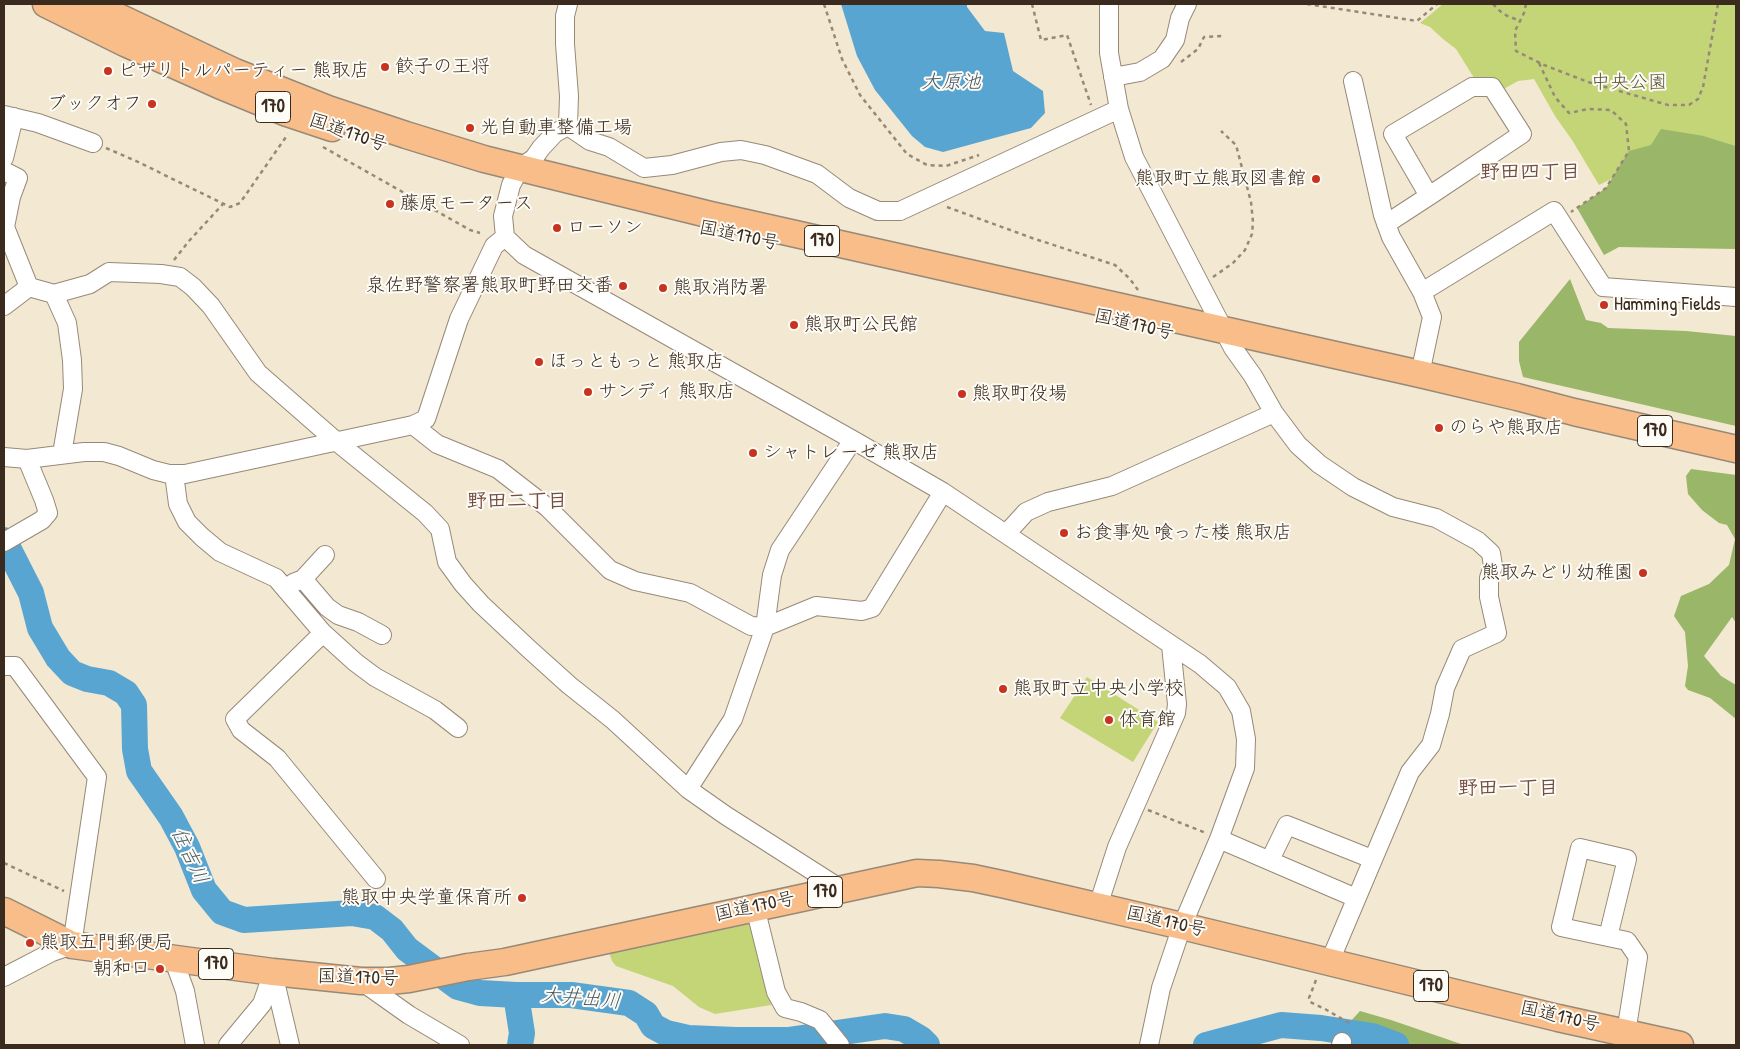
<!DOCTYPE html>
<meta charset="utf-8">
<style>
body{margin:0}
#map{position:relative;width:1740px;height:1049px;overflow:hidden;background:#f3e8d1;font-family:"Patrick Hand",sans-serif}
canvas{display:block}
.frame{position:absolute;inset:0;border:5px solid #3b2a1e;pointer-events:none}
</style>
<div id="map">
<canvas width="1740" height="1049"></canvas>
<div class="frame"></div>
</div>
<script>
const g = document.querySelector('canvas').getContext('2d');
g.lineJoin = 'round';
function paint(path, color) {
  g.fillStyle = color;
  g.fill(path, 'evenodd');
}
function toPath(rows) {
  const path = new Path2D();
  for (const r of rows) {
    path.moveTo(r[0], r[1]);
    for (let i = 2; i < r.length; i += 2) path.lineTo(r[i], r[i + 1]);
  }
  return path;
}
function trace(path, color, width, dash) {
  g.strokeStyle = color;
  g.lineWidth = width;
  g.lineCap = dash ? 'butt' : 'round';
  g.setLineDash(dash || []);
  g.stroke(path);
}
function write(font, color, halo, rows, align = 'center') {
  g.font = font + ' "Patrick Hand","Klee One",sans-serif';
  g.lineWidth = 4;
  g.setLineDash([]);
  g.textBaseline = 'middle';
  g.strokeStyle = halo;
  g.fillStyle = color;
  for (const [text, x, y, turn = 0] of rows) {
    g.save();
    g.translate(x, y);
    g.rotate((+turn || 0) * Math.PI / 180);
    g.textAlign = isNaN(turn) ? turn : align;
    if (halo) g.strokeText(text, 0, 0);
    g.fillText(text, 0, 0);
    g.restore();
  }
}
const green = toPath([
 [1443,4,1736,4,1736,146,1704,136,1628,179,1611,179,1599,185,1572,140,1555,116,1534,79,1518,81,1500,91,1476,81,1456,49,1443,39,1430,27,1420,23],
 [1087,677,1158,722,1133,762,1060,718],
 [751,916,771,1005,715,1014,699,1007,673,986,616,966,612,961,608,949]
]);
const forest = toPath([
 [1661,129,1704,136,1736,146,1736,249,1619,247,1604,255,1577,208,1606,188,1629,151,1651,145],
 [1570,279,1586,320,1601,323,1608,328,1686,331,1736,336,1736,426,1523,377,1519,361,1519,342],
 [1691,469,1736,475,1736,623,1732,617,1704,656,1721,676,1736,685,1736,719,1710,698,1688,690,1685,686,1688,666,1685,632,1674,616,1681,596,1709,584,1729,565,1735,539,1727,525,1719,523,1702,510,1688,494,1686,476],
 [1360,1011,1391,1020,1464,1045,1343,1045,1342,1042,1349,1023]
]);
const water = toPath([
 [841,4,967,4,967,7,985,31,1004,33,1013,71,1043,91,1045,113,1031,128,943,152,925,147,912,136,875,90,857,56]
]);
const river = toPath([
 [4,540,31,593,40,628,58,658,72,673,87,679,109,683,126,693,134,705,135,749,139,771,171,817,187,847,204,890,222,912,244,920,352,913,375,917,392,930,407,949,458,987,480,993,516,995,571,995,629,1003,646,1014,653,1026,666,1033,688,1038,736,1040,788,1040,885,1026,904,1029,921,1039,927,1045],
 [516,995,522,1033,520,1045],
 [1206,1045,1281,1025,1321,1028,1372,1036,1396,1045]
]);
const path = toPath([
 [824,4,842,59,860,95,907,154,927,165,946,166,979,155],
 [1032,4,1041,40,1067,35,1091,105],
 [1307,4,1417,21,1437,4],
 [1493,4,1503,14,1520,21],
 [1526,4,1524,13,1515,31,1516,51,1544,65,1588,82,1668,105,1689,105,1698,99,1703,87,1718,4],
 [1181,62,1198,49,1204,37,1222,36],
 [1539,63,1555,97,1569,113,1588,109,1611,110,1626,124,1629,151,1606,188,1571,212],
 [323,147,470,230,480,233],
 [106,148,136,161,230,207,240,203,288,134],
 [947,207,1032,238,1115,265,1130,279,1138,290],
 [174,260,189,241,223,204],
 [1213,277,1233,263,1245,250,1252,234,1253,222,1251,202,1236,145,1221,131],
 [1148,810,1206,833],
 [4,863,64,891],
 [1316,980,1309,998,1310,1002,1325,1009,1349,1023,1348,1027]
]);
const minor = toPath([
 [568,4,565,16,565,44,569,96,568,126],
 [1109,4,1109,53,1119,109,1134,157,1233,348,1253,376,1274,413,1298,445,1319,464,1353,487,1393,507,1436,518,1478,541,1491,553,1493,566,1489,578,1489,597,1497,633,1462,649,1445,688,1440,714,1431,745,1410,772,1330,961],
 [1113,77,1140,72,1162,59,1175,40,1180,18,1187,4],
 [1353,81,1383,215,1391,237,1422,292],
 [4,115,38,123,93,143],
 [568,126,555,133,541,148,534,158,520,168,511,185,503,216,505,237,524,255,853,440,943,492,1200,664,1227,687,1241,711,1246,739,1245,768,1219,839,1182,926,1161,988,1149,1045],
 [568,126,590,141,609,147,644,168,672,165,721,152,741,150,765,155,817,174,849,198,878,211,900,211,1119,109],
 [4,158,14,117],
 [4,171,18,178,11,197,5,227],
 [1386,224,1429,196,1522,134,1492,87,1472,87,1393,134,1429,196],
 [4,227,5,227,29,287,54,294,90,284,109,272,161,274,180,277,193,287,211,306,258,373,337,442,425,513,440,529,447,562,463,584,481,604,529,649,569,685,613,720,688,789,725,815,841,889],
 [54,294,67,323,72,360,73,389,62,454],
 [4,306,29,287],
 [1420,374,1432,317,1422,292,1554,211,1603,287,1736,297],
 [413,425,437,444,498,469,547,507,610,570,635,581,690,593,751,626,765,627,816,606,862,611,872,608,943,492],
 [4,457,27,459,84,452,104,452,119,456,153,470,169,474,185,474,413,425,426,419,459,319,494,246,505,237],
 [174,474,178,504,187,522,202,537,220,552,276,578,323,633,355,662,375,677,435,710,458,728],
 [1006,534,1026,512,1048,502,1112,486,1274,413],
 [4,542,42,520,48,513,44,500,27,459],
 [303,579,327,607,338,615,358,622,382,635],
 [293,583,303,579,325,555],
 [323,633,235,719,241,730,277,758,376,879],
 [4,666,15,666,97,777,72,945,52,952,4,977],
 [688,789,733,719,765,627,772,575,780,550,853,440],
 [1219,839,1356,898],
 [1270,860,1287,825,1372,859],
 [1098,906,1117,847,1176,713,1177,704,1171,645],
 [755,907,776,992,785,1008,801,1012,820,1020,840,1045],
 [1608,937,1627,859,1580,848,1561,927,1608,937,1627,941,1638,957,1626,1033],
 [173,958,185,991,195,1045],
 [273,973,290,1045],
 [361,981,409,1015,460,1045],
 [228,1045,262,1004,273,972],
 [1341,1045,1342,1042]
]);
const highway = toPath([
 [46,4,127,44,219,85,287,113,332,128],
 [91,4,235,72,328,109,406,135,484,159,711,215,1420,374,1517,397,1574,412,1736,449],
 [4,911,72,945,273,972,361,981,389,981,409,979,468,967,505,962,894,878,917,873,939,874,973,878,1006,885,1182,926,1558,1018,1680,1045]
]);
const markers = [
 [385,67,5,"#c8321e"],
 [108,71,5,"#c8321e"],
 [152,104,5,"#c8321e"],
 [470,128,5,"#c8321e"],
 [1316,179,5,"#c8321e"],
 [390,204,5,"#c8321e"],
 [557,228,5,"#c8321e"],
 [623,286,5,"#c8321e"],
 [663,288,5,"#c8321e"],
 [1604,305,5,"#c8321e"],
 [794,325,5,"#c8321e"],
 [539,362,5,"#c8321e"],
 [588,392,5,"#c8321e"],
 [962,394,5,"#c8321e"],
 [1439,428,5,"#c8321e"],
 [753,453,5,"#c8321e"],
 [1064,533,5,"#c8321e"],
 [1643,573,5,"#c8321e"],
 [1003,689,5,"#c8321e"],
 [1109,720,5,"#c8321e"],
 [522,898,5,"#c8321e"],
 [30,943,5,"#c8321e"],
 [160,969,5,"#c8321e"]
];
const shields = [
 [273,107,35],
 [822,241,35],
 [1655,431,35],
 [825,892,35],
 [216,964,35],
 [1431,986,35]
];
const shieldNames = [
 ["170",273,107],
 ["170",822,241],
 ["170",1655,431],
 ["170",825,892],
 ["170",216,964],
 ["170",1431,986]
];
const poiNames = [
 ["餃子の王将",395,67],
 ["ピザリトルパーティー 熊取店",118,71],
 ["ブックオフ",142,104,"right"],
 ["光自動車整備工場",480,128],
 ["熊取町立熊取図書館",1306,179,"right"],
 ["藤原モータース",400,204],
 ["ローソン",567,228],
 ["泉佐野警察署熊取町野田交番",613,286,"right"],
 ["熊取消防署",673,288],
 ["Hamming Fields",1614,305],
 ["熊取町公民館",804,325],
 ["ほっともっと 熊取店",549,362],
 ["サンディ 熊取店",598,392],
 ["熊取町役場",972,394],
 ["のらや熊取店",1449,428],
 ["シャトレーゼ 熊取店",763,453],
 ["お食事処 喰った楼 熊取店",1074,533],
 ["熊取みどり幼稚園",1633,573,"right"],
 ["熊取町立中央小学校",1013,689],
 ["体育館",1119,720],
 ["熊取中央学童保育所",512,898,"right"],
 ["熊取五門郵便局",40,943],
 ["朝和口",150,969,"right"]
];
const parkNames = [
 ["中央公園",1629,83]
];
const streetNames = [
 ["国道170号",348,133,19],
 ["国道170号",739,236,12],
 ["国道170号",1134,325,13],
 ["国道170号",755,907,-12],
 ["国道170号",1166,922,13],
 ["国道170号",358,978,2],
 ["国道170号",1560,1017,13]
];
const waterNames = [
 ["大原池",951,83],
 ["住吉川",189,856,65],
 ["大井出川",581,999,5]
];
const neighbourhoodNames = [
 ["野田四丁目",1530,173],
 ["野田二丁目",517,502],
 ["野田一丁目",1508,789]
];
paint(green, '#c3d577');
paint(forest, '#9ab668');
paint(water, '#58a5d1');
trace(river, '#58a5d1', 26);
trace(minor, '#978978', 20);
trace(highway, '#978978', 29);
trace(path, '#978978', 2.5, [4, 4]);
trace(minor, '#fff', 18);
trace(highway, '#f8bd89', 26);
for (const [x, y, r, color] of markers) {
  const dot = new Path2D();
  dot.arc(x, y, r, 0, 2 * Math.PI);
  g.fillStyle = color;
  g.fill(dot);
  trace(dot, '#fdfcf7', 2);
}
for (const [x, y, w] of shields) {
  const box = new Path2D();
  box.roundRect(x - w / 2, y - 15.5, w, 31, 4);
  g.fillStyle = '#fdfcf7';
  g.fill(box);
  trace(box, '#3b2a1e', 1);
}
write('bold 18px', '#3b2a1e', null, shieldNames);
write('19px', '#3b2a1e', '#fdfcf7', poiNames, 'left');
write('19px', '#5d5534', '#fdfcf7', parkNames);
write('19px', '#3b2a1e', '#fdfcf7', streetNames);
write('italic 20px', '#475b66', '#fdfcf7', waterNames);
write('bold 20px', '#744d41', '#fdfcf7', neighbourhoodNames);
</script>
